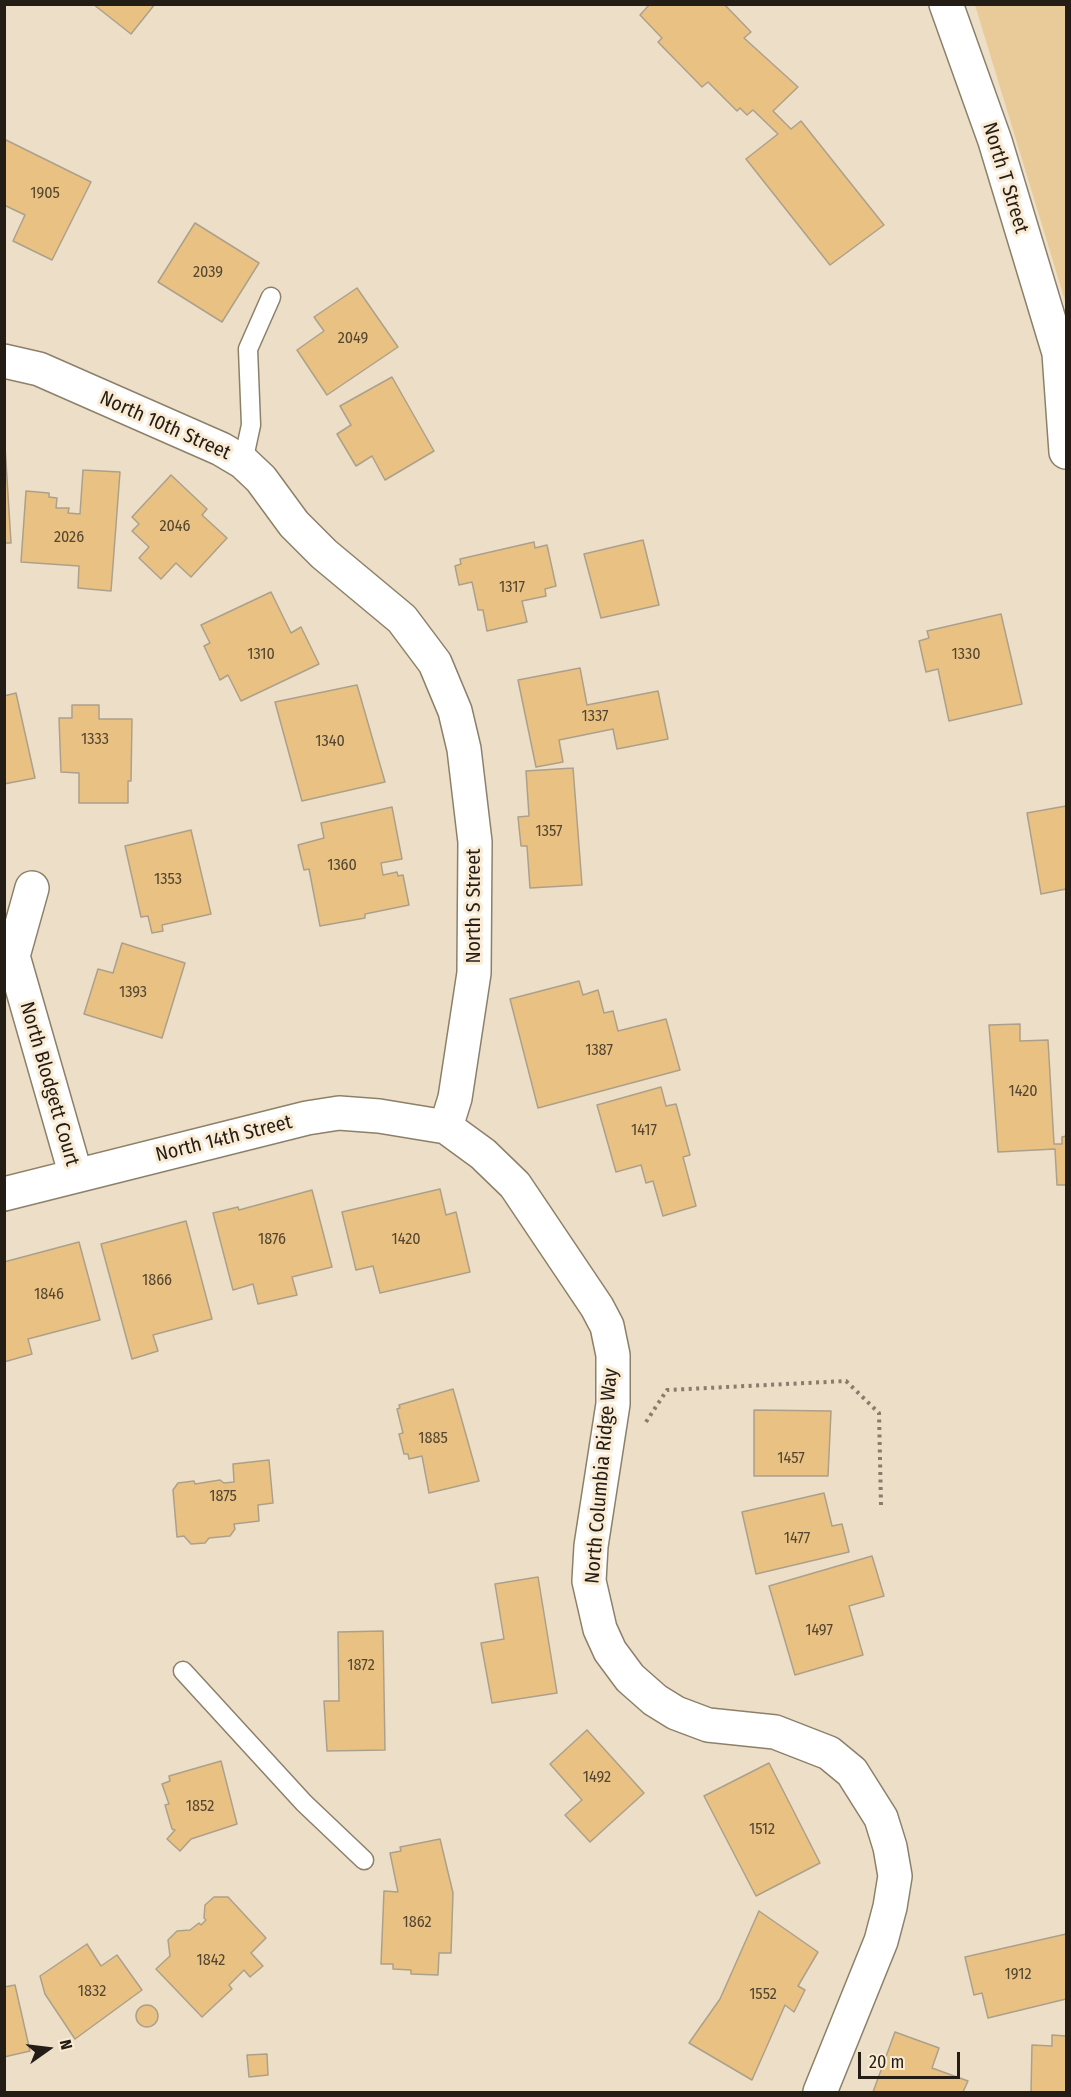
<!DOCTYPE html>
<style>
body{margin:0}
#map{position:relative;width:1071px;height:2097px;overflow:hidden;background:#ecdec7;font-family:"Fira Sans Condensed",sans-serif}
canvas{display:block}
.frame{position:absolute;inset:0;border:6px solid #231d15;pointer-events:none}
.north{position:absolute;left:18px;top:2019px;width:60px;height:60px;-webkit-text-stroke:4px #faebd4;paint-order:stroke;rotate:76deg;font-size:16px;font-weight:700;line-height:24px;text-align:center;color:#231d15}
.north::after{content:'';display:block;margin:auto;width:21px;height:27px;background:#231d15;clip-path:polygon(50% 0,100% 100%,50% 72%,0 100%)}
.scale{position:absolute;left:858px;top:2052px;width:102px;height:27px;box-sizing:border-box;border:3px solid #231d15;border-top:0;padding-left:8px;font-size:18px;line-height:21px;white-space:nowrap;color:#231d15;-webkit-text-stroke:4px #faebd4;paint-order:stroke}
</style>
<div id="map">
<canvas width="1071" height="2097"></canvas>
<div class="frame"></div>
<div class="north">N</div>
<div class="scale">20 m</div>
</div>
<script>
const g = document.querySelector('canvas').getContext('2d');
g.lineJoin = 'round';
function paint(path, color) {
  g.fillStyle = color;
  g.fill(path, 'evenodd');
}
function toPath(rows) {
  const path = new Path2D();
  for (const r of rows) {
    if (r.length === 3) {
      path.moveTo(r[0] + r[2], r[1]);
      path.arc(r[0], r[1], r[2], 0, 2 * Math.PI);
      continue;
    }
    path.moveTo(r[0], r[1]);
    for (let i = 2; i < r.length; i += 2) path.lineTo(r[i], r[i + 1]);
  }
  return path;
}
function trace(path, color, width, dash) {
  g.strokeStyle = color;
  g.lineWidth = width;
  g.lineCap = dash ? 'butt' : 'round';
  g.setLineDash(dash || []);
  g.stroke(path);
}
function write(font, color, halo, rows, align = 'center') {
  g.font = font + ' "Fira Sans Condensed",sans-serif';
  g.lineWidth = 6;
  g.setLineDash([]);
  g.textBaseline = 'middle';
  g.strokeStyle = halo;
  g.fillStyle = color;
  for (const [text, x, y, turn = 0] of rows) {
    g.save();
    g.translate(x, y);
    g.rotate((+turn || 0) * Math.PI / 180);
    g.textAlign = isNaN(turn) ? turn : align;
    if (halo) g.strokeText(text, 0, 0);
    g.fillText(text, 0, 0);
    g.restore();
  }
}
const green = toPath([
 [975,5,1066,5,1066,304]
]);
const building = toPath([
 [93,4,155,4,131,34,93,4],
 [650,4,724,4,751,32,744,38,798,87,773,111,791,129,801,121,884,225,830,265,746,159,778,134,753,110,747,115,740,108,737,111,708,82,702,87,658,42,662,38,640,15,650,4],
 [4,139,91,182,52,260,13,241,25,215,4,205,4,139],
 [195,223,259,263,222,322,158,282,195,223],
 [357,288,398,347,327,395,297,350,324,331,314,317,357,288],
 [392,377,434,451,385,480,372,456,356,466,337,434,351,425,340,406,392,377],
 [4,430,11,543,4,543,4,430],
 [83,470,120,472,111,591,78,588,79,566,21,562,26,491,49,493,49,497,57,498,56,508,69,508,68,513,80,514,83,470],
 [171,475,207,509,202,515,227,538,191,577,176,563,161,579,139,558,149,547,132,531,139,524,132,517,171,475],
 [643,540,659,605,601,618,584,554,643,540],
 [534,542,535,548,547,545,556,586,545,589,546,596,522,601,527,622,487,631,483,610,478,610,472,582,459,585,455,566,461,564,460,559,534,542],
 [271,592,291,633,301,627,319,664,241,701,228,675,220,680,204,646,210,643,201,625,271,592],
 [1001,614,1022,704,949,721,938,669,926,672,919,641,929,638,927,631,1001,614],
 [580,668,587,705,658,691,668,739,617,749,613,729,559,740,563,762,536,767,518,680,580,668],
 [357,685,385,782,302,801,275,702,357,685],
 [16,693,35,778,4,784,4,696,16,693],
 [72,705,99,705,99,719,132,719,131,781,128,781,128,803,79,803,79,773,61,772,59,718,72,718,72,705],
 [573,768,582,885,530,888,527,846,521,846,518,817,529,816,526,771,573,768],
 [1066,806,1066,889,1041,894,1027,813,1066,806],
 [392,807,402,859,381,863,383,875,397,872,398,876,403,875,409,905,365,914,365,918,320,926,309,869,304,870,298,845,324,838,321,823,392,807],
 [191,830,211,914,162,925,163,931,152,933,148,916,141,917,125,846,191,830],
 [122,943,185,963,162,1038,84,1014,98,969,113,973,122,943],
 [579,981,583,995,598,990,604,1013,613,1011,618,1031,666,1019,680,1070,538,1108,510,999,579,981],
 [1020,1024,1020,1041,1048,1040,1054,1144,1062,1144,1062,1137,1066,1136,1066,1185,1057,1185,1055,1149,998,1152,989,1025,1020,1024],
 [661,1087,666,1106,676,1104,690,1155,683,1157,696,1206,663,1216,653,1181,646,1183,641,1165,616,1172,597,1105,661,1087],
 [440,1189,446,1215,456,1212,470,1272,380,1293,373,1266,356,1270,342,1212,440,1189],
 [312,1190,332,1267,292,1277,297,1295,258,1304,253,1284,233,1290,213,1213,238,1207,239,1210,312,1190],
 [186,1221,212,1319,153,1335,158,1351,132,1359,101,1244,186,1221],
 [79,1242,100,1320,28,1339,32,1354,4,1362,4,1262,79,1242],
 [453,1389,479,1481,429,1493,422,1456,409,1459,408,1454,404,1454,399,1434,403,1433,397,1409,400,1408,399,1405,453,1389],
 [754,1410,831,1411,828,1476,754,1476,754,1410],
 [269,1460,273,1503,258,1505,259,1521,234,1524,235,1529,230,1536,209,1538,205,1543,191,1544,184,1536,177,1537,173,1490,178,1483,194,1481,195,1484,220,1480,224,1483,234,1482,233,1464,269,1460],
 [824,1493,832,1526,842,1524,849,1552,756,1574,742,1512,824,1493],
 [872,1556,884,1596,849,1606,863,1655,795,1675,769,1586,872,1556],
 [538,1577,557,1693,492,1703,481,1643,504,1639,495,1584,538,1577],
 [383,1631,385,1750,327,1751,324,1701,339,1701,338,1632,383,1631],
 [587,1730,644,1793,590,1842,565,1815,582,1800,550,1764,587,1730],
 [221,1761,237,1824,191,1839,180,1851,167,1839,175,1830,172,1829,165,1805,169,1804,162,1784,170,1781,169,1776,221,1761],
 [769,1763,820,1863,756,1896,704,1796,769,1763],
 [440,1839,453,1893,451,1953,439,1953,438,1975,411,1974,411,1970,393,1969,393,1964,381,1964,384,1891,398,1892,390,1853,401,1851,400,1847,440,1839],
 [214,1897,228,1897,266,1938,251,1953,263,1966,250,1977,244,1970,229,1985,232,1989,202,2017,156,1969,170,1956,168,1940,177,1931,190,1930,199,1923,201,1925,206,1920,204,1918,205,1905,214,1897],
 [759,1911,818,1952,798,1986,805,1990,794,2012,785,2005,752,2080,689,2043,720,1999,759,1911],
 [1066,1934,1066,1999,988,2018,982,1993,974,1995,965,1957,1066,1934],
 [87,1944,101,1966,117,1955,142,1990,75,2039,45,1994,40,1976,87,1944],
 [15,1985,30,2051,4,2057,4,1987,15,1985],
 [147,2016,11],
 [895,2032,939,2048,932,2068,968,2081,963,2092,873,2092,895,2032],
 [1052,2035,1066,2036,1066,2092,1031,2092,1032,2045,1052,2046,1052,2035],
 [267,2054,268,2075,249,2077,247,2055,267,2054]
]);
const path = toPath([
 [646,1422,667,1390,846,1381,879,1413,881,1505]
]);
const service = toPath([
 [243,462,251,425,248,349,271,297],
 [183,1671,304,1803,364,1860]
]);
const minor = toPath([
 [946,4,995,141,1059,353,1066,452],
 [4,361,39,369,221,449,243,462,261,479,294,524,324,554,402,619,435,663,455,711,464,749,475,842,474,973,455,1098,446,1127],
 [32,888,13,956,76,1176],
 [4,1194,307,1118,339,1113,379,1116,446,1127,483,1154,515,1185,597,1307,607,1326,613,1355,613,1404,591,1546,589,1581,600,1629,610,1651,630,1678,655,1700,676,1713,708,1725,775,1732,829,1753,852,1772,881,1818,890,1847,895,1876,890,1907,881,1941,820,2092]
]);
const numberNames = [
 ["1905",45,194],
 ["2039",208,273],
 ["2049",353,339],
 ["2046",175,527],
 ["2026",69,538],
 ["1317",512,588],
 ["1310",261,655],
 ["1330",966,655],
 ["1337",595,717],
 ["1333",95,740],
 ["1340",330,742],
 ["1357",549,832],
 ["1360",342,866],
 ["1353",168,880],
 ["1393",133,993],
 ["1387",599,1051],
 ["1420",1023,1092],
 ["1417",644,1131],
 ["1876",272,1240],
 ["1420",406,1240],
 ["1866",157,1281],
 ["1846",49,1295],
 ["1885",433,1439],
 ["1457",791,1459],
 ["1875",223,1497],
 ["1477",797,1539],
 ["1497",819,1631],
 ["1872",361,1666],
 ["1492",597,1778],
 ["1852",200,1807],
 ["1512",762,1830],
 ["1862",417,1923],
 ["1842",211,1961],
 ["1912",1018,1975],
 ["1832",92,1992],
 ["1552",763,1995]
];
const streetNames = [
 ["North T Street",1005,178,73],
 ["North 10th Street",165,426,24],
 ["North S Street",474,906,-90],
 ["North Blodgett Court",49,1084,74],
 ["North 14th Street",224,1139,-14],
 ["North Columbia Ridge Way",602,1476,-85]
];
paint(green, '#e9cb9a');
paint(building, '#e9c283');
trace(building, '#ada08a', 1.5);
trace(service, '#8d806a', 21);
trace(minor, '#8d806a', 36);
trace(path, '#877d6d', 4, [3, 4.5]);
trace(service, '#fff', 18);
trace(minor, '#fff', 33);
write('16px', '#544630', null, numberNames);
write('20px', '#231d15', '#faebd4', streetNames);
</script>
